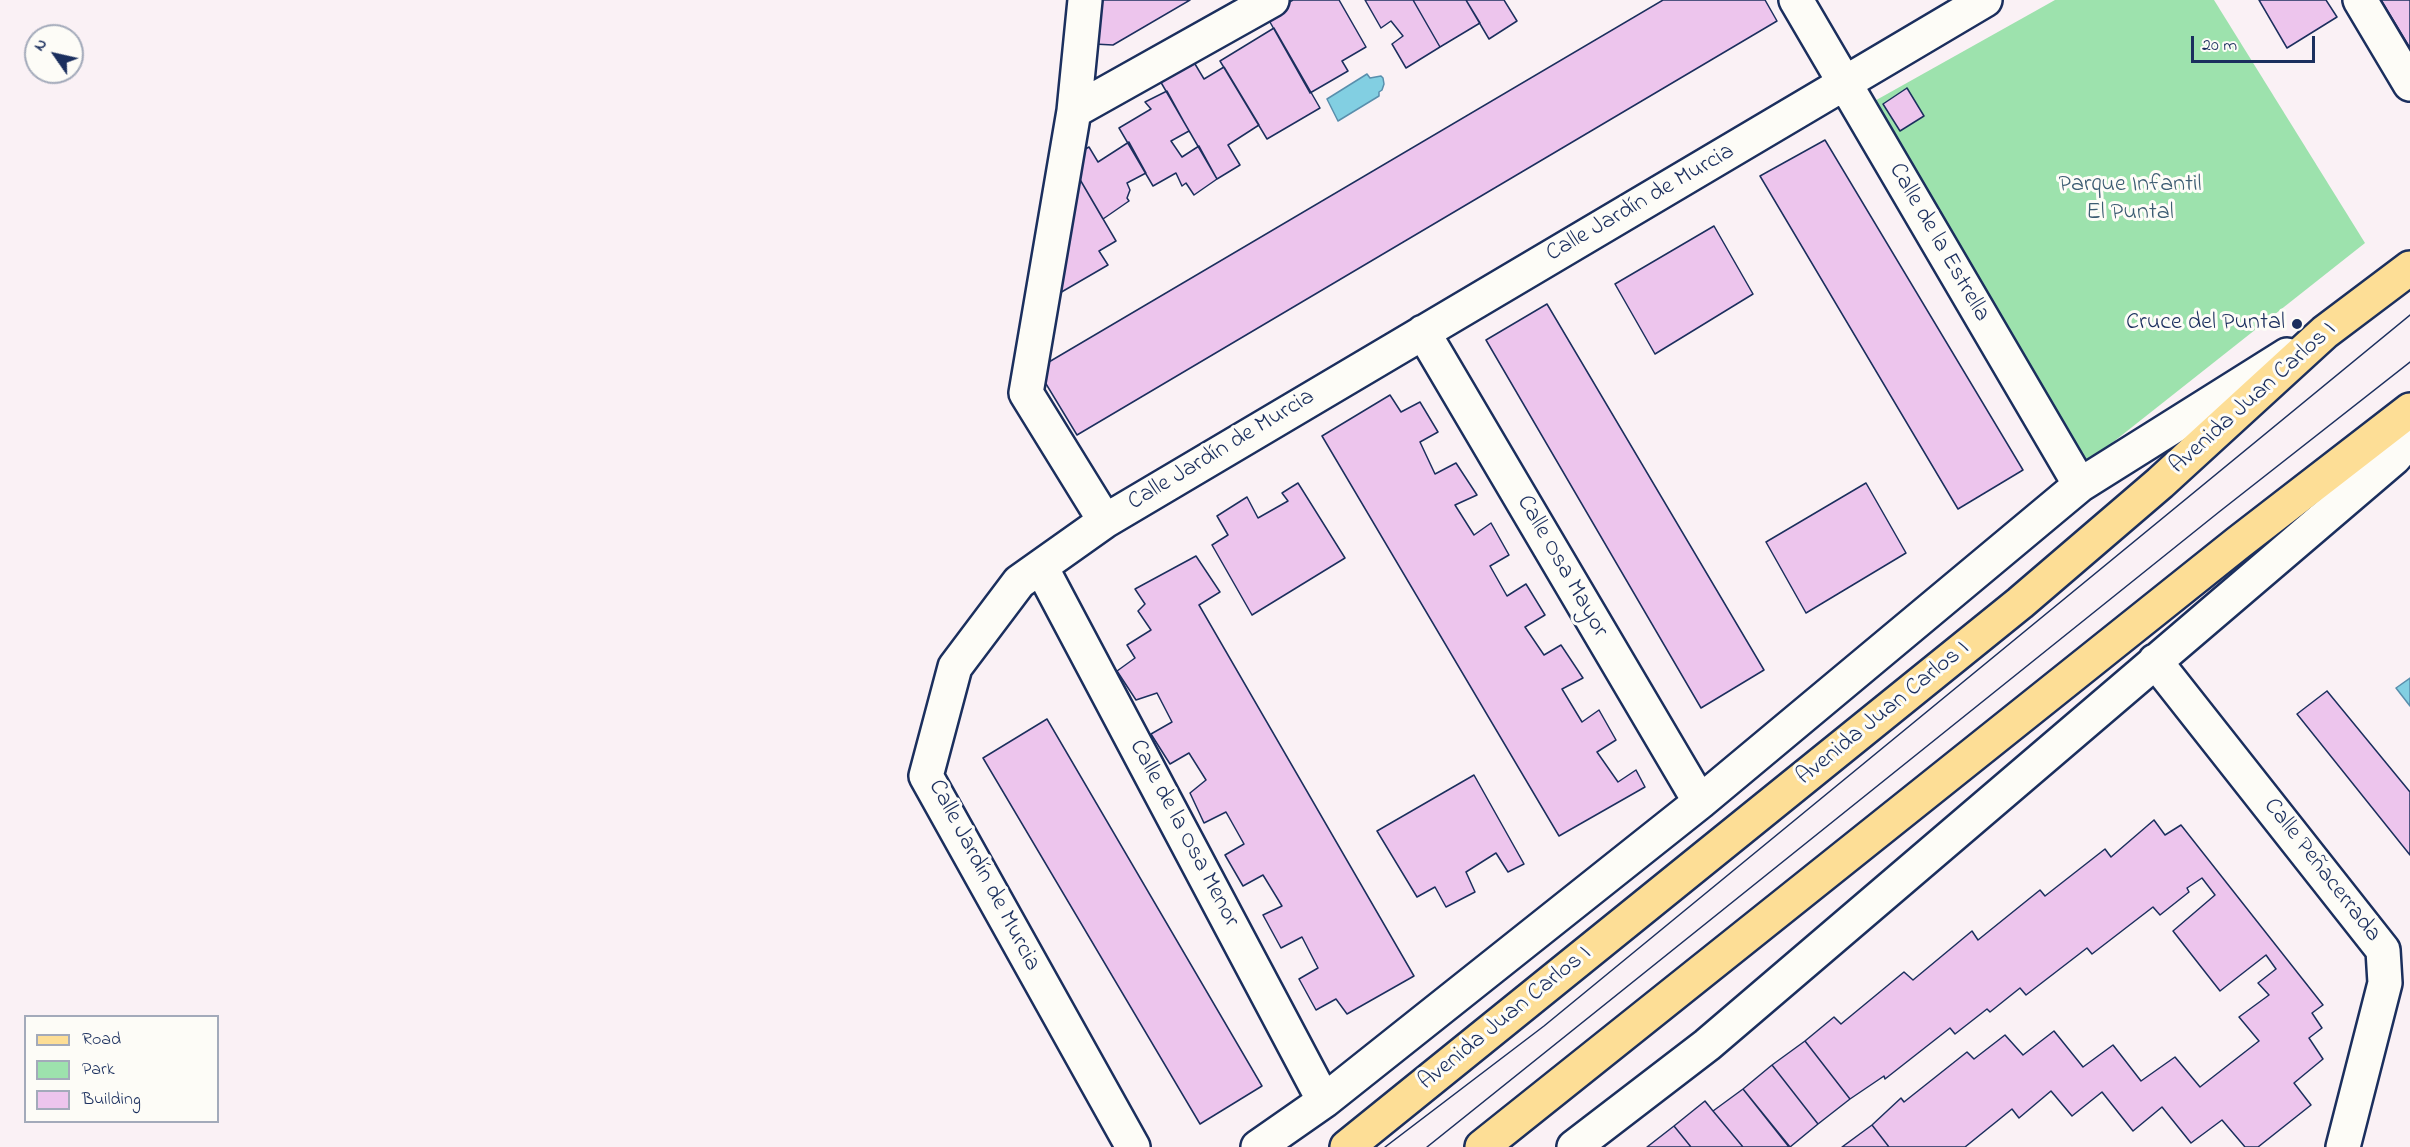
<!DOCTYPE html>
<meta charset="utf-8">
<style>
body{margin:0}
#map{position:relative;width:2410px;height:1147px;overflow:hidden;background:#faf1f5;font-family:"Indie Flower",sans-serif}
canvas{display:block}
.legend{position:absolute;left:24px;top:1015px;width:195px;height:108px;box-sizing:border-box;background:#fdfcf7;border:2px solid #a3aaba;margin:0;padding:8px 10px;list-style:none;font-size:18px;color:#1b2f5e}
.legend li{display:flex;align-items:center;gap:12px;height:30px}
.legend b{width:30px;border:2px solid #a3aaba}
.north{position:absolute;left:24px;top:24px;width:60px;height:60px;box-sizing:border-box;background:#fdfcf7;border:2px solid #a3aaba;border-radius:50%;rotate:304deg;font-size:16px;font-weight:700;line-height:24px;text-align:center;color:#1b2f5e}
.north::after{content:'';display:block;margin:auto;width:21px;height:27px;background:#1b2f5e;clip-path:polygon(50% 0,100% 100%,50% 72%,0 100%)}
.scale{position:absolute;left:2191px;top:36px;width:124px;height:27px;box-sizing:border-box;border:3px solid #1b2f5e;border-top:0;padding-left:8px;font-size:18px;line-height:21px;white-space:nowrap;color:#1b2f5e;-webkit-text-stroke:4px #fdfcf7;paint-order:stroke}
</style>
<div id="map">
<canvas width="2410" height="1147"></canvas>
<ul class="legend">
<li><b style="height:8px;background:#fdde96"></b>Road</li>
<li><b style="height:16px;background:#9de2ad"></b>Park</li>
<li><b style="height:16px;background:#edc5ed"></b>Building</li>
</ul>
<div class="north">N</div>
<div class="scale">20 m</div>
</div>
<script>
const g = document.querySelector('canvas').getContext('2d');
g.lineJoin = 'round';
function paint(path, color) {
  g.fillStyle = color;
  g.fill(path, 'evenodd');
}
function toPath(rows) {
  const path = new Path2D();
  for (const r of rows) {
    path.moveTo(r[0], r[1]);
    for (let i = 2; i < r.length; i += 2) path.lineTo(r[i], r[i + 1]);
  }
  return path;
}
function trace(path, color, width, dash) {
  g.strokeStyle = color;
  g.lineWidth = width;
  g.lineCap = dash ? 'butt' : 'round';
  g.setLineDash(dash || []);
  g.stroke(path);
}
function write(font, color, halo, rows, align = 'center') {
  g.font = font + ' "Indie Flower",sans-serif';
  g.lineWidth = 6;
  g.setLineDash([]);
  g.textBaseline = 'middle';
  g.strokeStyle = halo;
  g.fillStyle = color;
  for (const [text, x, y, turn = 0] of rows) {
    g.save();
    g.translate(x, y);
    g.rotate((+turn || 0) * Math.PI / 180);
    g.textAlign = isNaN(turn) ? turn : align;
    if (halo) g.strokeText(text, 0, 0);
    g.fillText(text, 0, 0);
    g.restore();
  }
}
const green = toPath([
 [2055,0,2214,0,2365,243,2079,469,1871,103]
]);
const water = toPath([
 [1367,74,1370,78,1381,76,1383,78,1384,84,1382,90,1379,92,1379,96,1338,121,1327,99,1367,74],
 [2410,678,2410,706,2396,688,2410,678]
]);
const building = toPath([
 [1097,0,1190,0,1113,45,1094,44,1097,0],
 [1293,0,1339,0,1366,47,1342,61,1348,71,1310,93,1266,15,1293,0],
 [1365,0,1413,0,1440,47,1406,68,1392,44,1403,36,1391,21,1381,28,1365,0],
 [1413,0,1466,0,1480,23,1440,47,1413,0],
 [1466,0,1504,0,1517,21,1489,39,1466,0],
 [1663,0,1765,0,1777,21,1077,435,1037,369,1663,0],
 [2259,0,2326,0,2337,17,2287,48,2259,0],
 [2381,0,2410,0,2410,48,2381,0],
 [1274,28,1320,108,1267,139,1220,61,1274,28],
 [1192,59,1204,79,1224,67,1259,125,1228,145,1240,165,1217,179,1159,79,1192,59],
 [1907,88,1924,116,1900,131,1883,104,1907,88],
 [1167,91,1189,131,1171,141,1182,157,1199,146,1217,179,1194,195,1186,183,1182,186,1176,173,1153,186,1119,128,1151,109,1145,102,1167,91],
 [1825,140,2023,470,1958,509,1760,176,1825,140],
 [1129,142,1146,173,1127,183,1130,190,1127,198,1129,201,1103,219,1075,171,1078,153,1089,147,1098,162,1129,142],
 [1075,171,1116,241,1099,251,1108,265,1046,301,1075,171],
 [1714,226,1753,294,1655,354,1615,284,1714,226],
 [1547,304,1764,670,1701,708,1486,340,1547,304],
 [1390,395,1401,412,1420,402,1438,432,1420,442,1435,474,1456,463,1477,495,1455,505,1474,535,1491,523,1509,555,1490,566,1507,596,1526,584,1545,615,1525,627,1544,655,1561,645,1583,678,1562,689,1582,722,1599,710,1616,740,1597,752,1618,782,1636,770,1645,787,1559,836,1322,436,1390,395],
 [1298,483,1345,558,1252,615,1212,545,1228,535,1217,516,1247,497,1258,518,1288,501,1282,493,1298,483],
 [1866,483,1906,553,1806,613,1766,542,1866,483],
 [1196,556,1220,592,1199,605,1414,976,1347,1014,1336,999,1316,1010,1299,979,1318,968,1302,937,1281,948,1263,915,1282,906,1263,875,1243,886,1225,855,1244,844,1226,812,1204,823,1190,793,1206,780,1189,753,1170,764,1151,734,1172,722,1157,693,1136,700,1117,671,1135,658,1127,645,1151,630,1138,611,1145,604,1135,589,1196,556],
 [2327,691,2410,792,2410,855,2297,714,2327,691],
 [1047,719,1262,1086,1200,1124,983,758,1047,719],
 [1474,775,1524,864,1508,872,1496,853,1466,872,1475,892,1446,907,1435,887,1417,897,1377,831,1474,775],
 [2154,820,2165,835,2181,825,2323,1005,2312,1013,2322,1028,2309,1038,2323,1059,2294,1083,2311,1105,2258,1147,2245,1147,2222,1120,2191,1143,2162,1107,2133,1131,2102,1092,2072,1116,2051,1091,2019,1118,2012,1109,1965,1147,1889,1147,1872,1125,1901,1098,1904,1102,1967,1052,1974,1059,2005,1035,2023,1055,2054,1031,2083,1067,2113,1045,2141,1081,2175,1057,2200,1087,2259,1041,2239,1017,2269,995,2258,983,2276,969,2266,955,2220,991,2173,931,2215,895,2202,878,2187,888,2189,892,2160,915,2153,907,2092,954,2087,948,2026,995,2020,988,1990,1012,1987,1009,1955,1034,1950,1028,1885,1079,1884,1076,1850,1099,1805,1041,1834,1017,1841,1024,1904,972,1913,980,1972,931,1978,940,2040,890,2045,896,2105,849,2111,857,2154,820],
 [1805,1041,1850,1099,1818,1124,1772,1065,1805,1041],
 [1772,1065,1818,1124,1790,1147,1743,1089,1772,1065],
 [1743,1089,1789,1147,1743,1147,1713,1111,1743,1089],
 [1705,1101,1713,1111,1743,1147,1691,1147,1674,1126,1705,1101],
 [1872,1125,1889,1147,1842,1147,1872,1125],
 [1674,1126,1691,1147,1647,1147,1674,1126]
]);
const street = toPath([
 [1085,0,1074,111,1026,393,1105,521],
 [1796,0,2080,485],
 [2360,0,2410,84],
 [1074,111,1272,0],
 [1423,332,1700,802],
 [1041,567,1324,1101],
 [2155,661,2383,950,2385,983,2343,1147],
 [1133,1147,926,776,955,667,1019,582,1105,521,1985,0],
 [1258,1147,1324,1101,1700,802,2080,485,2287,355],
 [1574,1147,1707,1045,2394,458,2410,440]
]);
const primary = toPath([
 [1347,1147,2020,603,2160,483,2325,332,2410,268],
 [1482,1147,2238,543,2410,410]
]);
const tram = toPath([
 [1385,1147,1544,1026,2410,315],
 [1427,1147,2219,512,2410,362]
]);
const markers = [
 [2297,324,6,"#1b2f5e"]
];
const parkNames = [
 ["Parque Infantil",2130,186],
 ["El Puntal",2130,214]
];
const streetNames = [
 ["Calle Jardín de Murcia",1641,204,-30],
 ["Calle de la Estrella",1938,243,60],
 ["Avenida Juan Carlos I",2254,399,-42],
 ["Calle Jardín de Murcia",1222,451,-31],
 ["Calle Osa Mayor",1561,567,60],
 ["Avenida Juan Carlos I",1884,714,-39],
 ["Calle de la Osa Menor",1183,834,62],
 ["Calle Peñacerrada",2321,871,52],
 ["Calle Jardín de Murcia",983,876,62],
 ["Avenida Juan Carlos I",1506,1019,-39]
];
const poiNames = [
 ["Cruce del Puntal",2285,324]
];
paint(green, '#9de2ad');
paint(water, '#82cfe2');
trace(water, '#598fad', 1.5);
paint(building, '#edc5ed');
trace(building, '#1b2f5e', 1.5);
trace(street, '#1b2f5e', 38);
trace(primary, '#1b2f5e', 38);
trace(street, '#fdfcf7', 33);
trace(primary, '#fdde96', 33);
trace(tram, '#1b2f5e', 1.5);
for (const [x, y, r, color] of markers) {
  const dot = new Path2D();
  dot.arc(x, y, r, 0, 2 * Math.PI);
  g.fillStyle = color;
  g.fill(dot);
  trace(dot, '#fdfcf7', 2);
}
write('24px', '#3c5c72', '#fdfcf7', parkNames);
write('24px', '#1b2f5e', '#fdfcf7', streetNames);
write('24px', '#1b2f5e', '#fdfcf7', poiNames, 'right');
</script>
